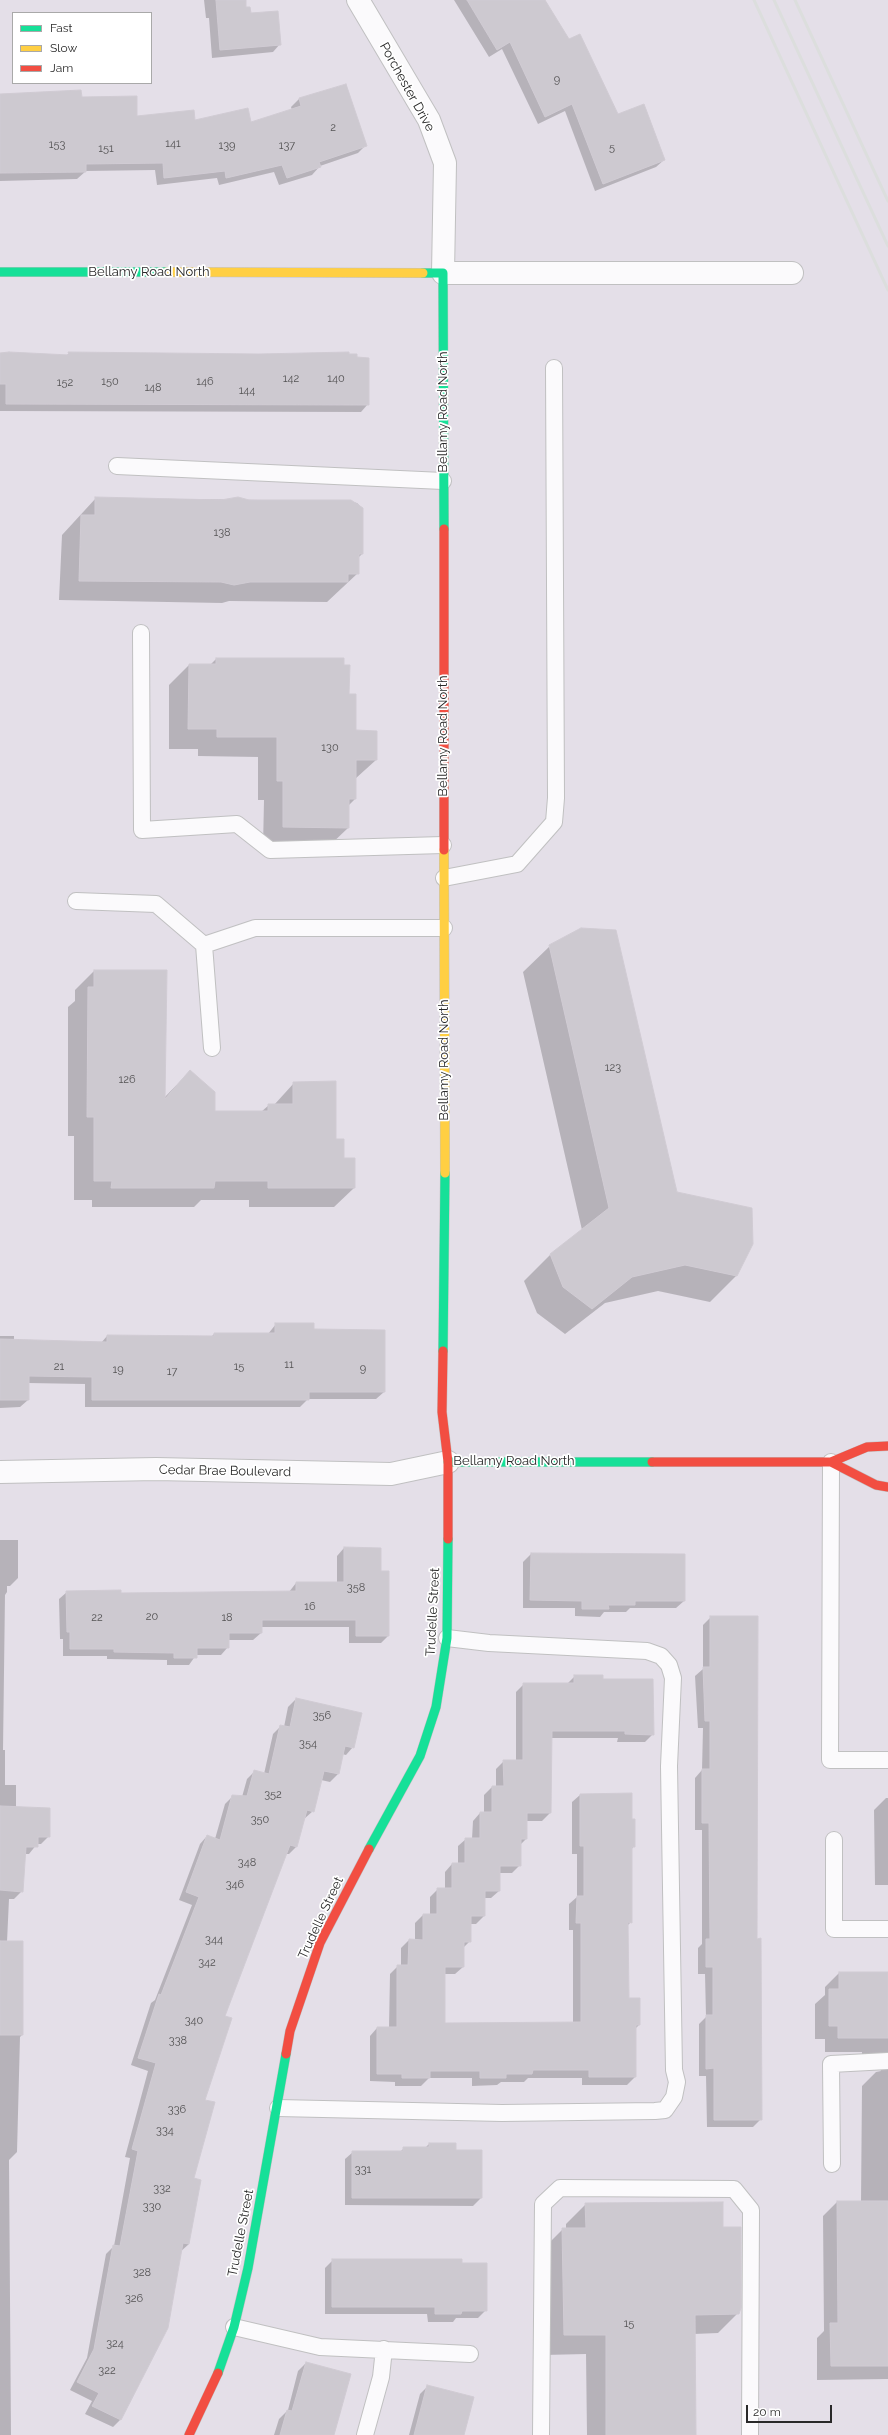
<!DOCTYPE html>
<style>
body{margin:0}
#map{position:relative;width:888px;height:2435px;overflow:hidden;background:#e4dfe8;font-family:Raleway,sans-serif}
canvas{display:block}
.legend{position:absolute;left:12px;top:12px;width:140px;height:72px;box-sizing:border-box;background:#fff;border:1px solid #a9a9a9;margin:0;padding:5px 7px;list-style:none;font-size:12px;color:#292929}
.legend li{display:flex;align-items:center;gap:8px;height:20px}
.legend b{width:20px;border:1px solid #a9a9a9}
.scale{position:absolute;left:746px;top:2405px;width:86px;height:18px;box-sizing:border-box;border:2px solid #292929;border-top:0;padding-left:5px;font-size:12px;line-height:14px;white-space:nowrap;color:#292929;-webkit-text-stroke:3px #fff;paint-order:stroke}
</style>
<div id="map">
<canvas width="888" height="2435"></canvas>
<ul class="legend">
<li><b style="height:5px;background:#16e098"></b>Fast</li>
<li><b style="height:5px;background:#ffcf43"></b>Slow</li>
<li><b style="height:5px;background:#f24e42"></b>Jam</li>
</ul>
<div class="scale">20 m</div>
</div>
<script>
const g = document.querySelector('canvas').getContext('2d');
g.lineJoin = 'round';
function paint(path, color) {
  g.fillStyle = color;
  g.fill(path, 'evenodd');
}
function toPath(rows) {
  const path = new Path2D();
  for (const r of rows) {
    path.moveTo(r[0], r[1]);
    for (let i = 2; i < r.length; i += 2) path.lineTo(r[i], r[i + 1]);
  }
  return path;
}
function trace(path, color, width, dash) {
  g.strokeStyle = color;
  g.lineWidth = width;
  g.lineCap = dash ? 'butt' : 'round';
  g.setLineDash(dash || []);
  g.stroke(path);
}
function write(font, color, halo, rows, align = 'center') {
  g.font = font + ' Raleway,sans-serif';
  g.lineWidth = 3.5;
  g.setLineDash([]);
  g.textBaseline = 'middle';
  g.strokeStyle = halo;
  g.fillStyle = color;
  for (const [text, x, y, turn = 0] of rows) {
    g.save();
    g.translate(x, y);
    g.rotate((+turn || 0) * Math.PI / 180);
    g.textAlign = isNaN(turn) ? turn : align;
    if (halo) g.strokeText(text, 0, 0);
    g.fillText(text, 0, 0);
    g.restore();
  }
}
const shadow = toPath([
 [204,0,245,0,246,8,250,14,280,44,273,52,212,58,209,18,206,18],
 [454,0,543,0,617,115,664,160,656,167,595,191,565,111,538,124,502,49,489,57],
 [346,85,366,145,358,153,320,166,312,175,279,185,274,172,219,185,217,178,157,185,155,170,86,171,77,179,0,181,0,95,80,91,81,98,136,117,250,124,292,110,291,107,299,99],
 [0,353,66,356,69,353,259,355,368,404,361,412,0,411],
 [96,498,348,501,357,503,362,508,362,554,358,558,358,573,327,602,229,601,222,603,59,600,62,535],
 [216,659,348,695,355,731,376,760,355,779,355,799,348,806,348,828,328,847,263,847,264,800,258,800,258,757,198,756,198,749,169,749,169,685,189,665,210,665],
 [550,946,676,1193,737,1275,710,1302,658,1291,605,1303,565,1334,537,1313,524,1281,550,1255,582,1230,523,972],
 [95,970,164,1098,190,1071,214,1112,261,1112,269,1105,274,1105,294,1083,343,1159,354,1188,334,1207,249,1207,249,1200,201,1200,194,1207,92,1207,92,1200,74,1200,74,1136,68,1136,68,1007,75,1001,75,990],
 [276,1324,313,1330,384,1392,376,1399,308,1399,300,1407,85,1407,85,1384,28,1383,28,1400,20,1407,0,1408,0,1336,14,1336,14,1340,101,1343,107,1336,211,1337,214,1334,268,1334],
 [0,1540,18,1540,18,1578,10,1586,7,1586,7,1592,5,1595,3,1750,5,1750,5,1785,16,1785,16,1807,49,1836,41,1844,37,1844,29,1854,24,1854,22,1891,14,1899,9,1899,7,1942,22,2035,20,2037,17,2152,9,2160,11,2435,0,2435],
 [344,1548,380,1572,388,1636,381,1643,349,1643,349,1627,261,1627,261,1633,253,1640,228,1640,228,1647,221,1655,196,1655,189,1665,167,1665,167,1660,107,1659,107,1656,63,1656,63,1639,60,1639,59,1599,67,1592,120,1594,289,1592,296,1583,337,1583,337,1556],
 [531,1554,684,1601,676,1608,630,1608,626,1612,604,1612,600,1617,575,1616,575,1608,523,1608,523,1562],
 [711,1617,756,1940,761,2119,753,2127,707,2127,706,2076,699,2076,699,2024,706,2017,705,1974,698,1974,698,1948,702,1944,702,1830,695,1830,695,1778,702,1770,703,1728,698,1728,695,1676,703,1669,703,1625],
 [575,1676,602,1680,653,1734,645,1742,617,1742,618,1738,551,1738,550,1813,542,1821,526,1821,526,1839,520,1845,520,1865,512,1873,499,1873,499,1891,491,1898,484,1898,484,1916,476,1924,470,1924,470,1941,463,1948,463,1967,455,1974,444,1974,444,2024,573,2023,573,1930,569,1930,569,1904,577,1897,577,1854,572,1854,572,1802,580,1795,631,1820,634,1846,631,1850,631,1922,627,1926,628,1999,639,2025,635,2029,635,2077,627,2085,582,2085,582,2078,528,2078,524,2082,501,2082,497,2085,472,2086,472,2078,429,2078,421,2086,395,2086,395,2082,370,2081,370,2036,377,2028,389,2028,390,1974,398,1966,401,1966,401,1948,409,1940,415,1941,415,1923,423,1915,430,1915,430,1897,438,1889,445,1889,445,1872,452,1864,458,1864,458,1846,466,1839,472,1839,473,1821,480,1813,484,1813,484,1795,492,1787,496,1787,496,1769,504,1761,516,1761,516,1692,524,1684,567,1684],
 [296,1699,353,1747,346,1755,342,1754,338,1774,330,1782,321,1780,313,1811,304,1819,296,1847,289,1854,286,1854,224,2017,203,2100,193,2179,189,2244,180,2252,167,2328,120,2420,113,2427,85,2414,92,2401,70,2390,87,2358,106,2254,114,2246,130,2158,125,2157,148,2071,131,2065,151,2003,155,2000,192,1905,179,1900,200,1844,207,1836,215,1839,225,1804,233,1796,242,1797,247,1779,255,1771,264,1774,273,1734,281,1726,284,1727,288,1707],
 [886,1798,888,1798,888,1885,875,1885,874,1810],
 [839,1973,888,1973,888,2379,817,2380,817,2338,824,2331,823,2216,837,2202,861,2202,862,2086,876,2072,881,2071,878,2066,862,2066,862,2052,825,2052,825,2039,815,2039,815,2004,825,1995,825,1987],
 [429,2144,455,2151,481,2198,473,2206,345,2205,345,2159,353,2152,400,2152,404,2148,425,2148],
 [586,2204,722,2228,738,2313,718,2333,694,2334,695,2435,587,2435,586,2354,544,2355,543,2249,563,2229,566,2229,566,2224],
 [333,2260,461,2264,486,2310,478,2318,456,2318,453,2322,428,2322,427,2314,325,2314,325,2268],
 [306,2363,333,2435,274,2435,279,2419,288,2410,298,2371],
 [428,2386,463,2435,409,2435,420,2394]
]);
const building = toPath([
 [216,0,246,0,246,7,250,7,251,13,278,11,281,45,220,50,216,0],
 [467,0,545,0,569,39,580,34,618,114,644,104,665,160,603,184,572,104,545,117,510,42,497,50,467,0],
 [346,84,367,146,319,162,321,167,287,178,282,165,226,178,225,171,164,178,163,163,86,164,86,172,0,173,0,94,81,90,82,97,137,96,137,116,194,110,195,120,248,108,251,122,301,106,299,98,346,84],
 [9,352,69,355,68,352,259,354,349,352,349,354,357,354,357,357,369,358,369,405,6,404,6,384,0,384,0,353,9,352],
 [95,497,221,500,238,497,249,500,351,500,363,508,363,554,359,554,359,574,348,574,348,582,250,582,234,585,221,582,79,581,81,515,95,515,95,497],
 [216,658,344,658,344,665,350,665,349,694,356,694,356,730,377,731,377,760,356,760,356,799,349,799,349,828,283,827,283,781,277,781,277,737,217,737,217,729,188,729,189,664,216,664,216,658],
 [581,928,616,930,677,1192,752,1208,753,1244,737,1276,685,1265,632,1277,592,1309,563,1287,550,1254,609,1208,549,945,581,928],
 [94,970,167,970,165,1099,190,1070,215,1092,215,1111,268,1111,268,1104,293,1104,293,1082,336,1081,336,1139,344,1139,344,1158,355,1158,355,1188,268,1188,268,1181,215,1181,214,1188,111,1188,112,1181,94,1181,94,1117,87,1117,88,987,94,987,94,970],
 [275,1323,314,1323,314,1329,385,1330,385,1392,309,1392,309,1400,92,1400,92,1377,29,1376,29,1400,0,1400,0,1339,107,1342,107,1335,214,1336,214,1333,275,1333,275,1323],
 [344,1547,381,1548,381,1571,389,1571,389,1636,356,1636,356,1620,262,1620,262,1633,229,1633,229,1648,197,1648,197,1658,174,1658,174,1653,114,1652,114,1649,70,1649,70,1632,67,1632,66,1591,121,1590,121,1593,296,1591,296,1582,344,1582,344,1547],
 [531,1553,685,1554,685,1601,635,1601,635,1605,608,1605,609,1609,582,1609,582,1601,530,1600,531,1553],
 [710,1616,758,1616,757,1939,761,1938,762,2120,714,2120,714,2068,706,2069,706,2015,713,2015,713,1967,706,1967,706,1939,710,1939,709,1823,702,1823,702,1769,710,1769,710,1721,705,1721,703,1667,710,1667,710,1616],
 [574,1675,603,1675,603,1679,653,1679,654,1735,625,1734,625,1731,552,1731,551,1813,527,1813,527,1839,521,1839,521,1866,500,1866,500,1891,485,1891,485,1916,471,1916,471,1942,464,1942,464,1967,445,1967,445,2023,581,2022,581,1923,576,1923,577,1896,584,1896,584,1846,580,1846,580,1794,632,1793,632,1819,635,1819,635,1847,632,1847,632,1923,628,1922,629,1998,640,1998,640,2025,636,2025,636,2077,589,2077,589,2070,533,2070,532,2074,506,2074,506,2078,480,2078,480,2071,430,2071,430,2078,402,2078,402,2074,377,2074,377,2027,397,2027,397,1965,408,1965,409,1939,423,1940,423,1914,437,1914,437,1888,452,1888,452,1863,465,1863,465,1838,480,1838,480,1812,492,1812,492,1786,504,1786,503,1760,523,1760,523,1683,574,1683,574,1675],
 [296,1698,362,1713,354,1748,345,1746,339,1774,324,1771,314,1812,307,1810,297,1847,290,1845,225,2016,232,2018,205,2100,215,2102,194,2178,201,2180,189,2244,183,2243,168,2328,121,2420,92,2406,99,2393,77,2382,94,2349,113,2245,120,2246,138,2151,132,2149,156,2063,138,2058,159,1994,161,1995,199,1897,186,1892,207,1835,220,1840,232,1795,247,1796,254,1770,269,1774,280,1725,290,1727,296,1698],
 [0,1806,50,1808,50,1837,38,1837,38,1847,26,1847,23,1892,0,1890,0,1806],
 [0,1941,23,1941,23,2035,0,2035,0,1941],
 [839,1972,888,1972,888,2038,838,2038,838,2026,829,2026,829,1989,839,1989,839,1972],
 [429,2143,456,2143,456,2150,482,2150,482,2198,352,2198,352,2151,403,2151,403,2147,429,2147,429,2143],
 [837,2201,888,2201,888,2366,831,2366,830,2323,838,2323,837,2201],
 [723,2202,723,2227,741,2227,741,2308,739,2314,695,2315,696,2435,606,2435,606,2335,564,2335,562,2228,586,2228,585,2203,723,2202],
 [332,2259,462,2259,462,2263,487,2263,487,2311,462,2311,461,2314,435,2314,435,2307,332,2307,332,2259],
 [306,2362,351,2374,334,2435,280,2435,287,2410,292,2411,306,2362],
 [427,2385,474,2397,464,2435,414,2435,427,2385]
]);
const lane = toPath([
 [117,466,443,481],
 [141,633,142,830,237,824,270,850,443,845],
 [444,878,517,864,554,822,556,798,554,368],
 [76,901,156,904,204,945,212,1048],
 [204,945,255,928,444,928],
 [831,1462,830,1760,888,1760],
 [834,1840,834,1929,888,1929],
 [278,2108,502,2113,655,2111,665,2110,674,2097,677,2082,674,2070,669,1766,673,1678,669,1665,661,1656,647,1651,489,1643,447,1638],
 [832,2164,831,2064,888,2061],
 [234,2327,320,2347,470,2354],
 [365,2435,381,2377,384,2349],
 [541,2435,543,2204,560,2188,734,2189,751,2210,750,2435]
]);
const street = toPath([
 [358,0,429,120,445,163,443,273,792,273],
 [0,1472,156,1469,391,1474,448,1462]
]);
const fast = toPath([
 [0,272,167,272],
 [423,273,443,273,444,529],
 [443,1351,445,1173],
 [448,1462,652,1462],
 [369,1849,420,1756,436,1707,447,1638,448,1539],
 [218,2373,234,2327,248,2268,286,2054]
]);
const slow = toPath([
 [167,272,423,273],
 [444,850,445,1173]
]);
const jam = toPath([
 [444,529,444,850],
 [443,1351,442,1412,448,1462,448,1539],
 [652,1462,831,1462,867,1447,888,1446],
 [831,1462,876,1485,888,1487],
 [286,2054,290,2031,320,1943,369,1849],
 [189,2435,218,2373]
]);
const rail = toPath([
 [754,0,888,290],
 [774,0,888,246],
 [795,0,888,201]
]);
const numberNames = [
 ["9",557,80],
 ["2",333,128],
 ["141",173,144],
 ["153",57,145],
 ["139",227,146],
 ["137",287,146],
 ["5",612,148],
 ["151",106,149],
 ["142",291,379],
 ["140",336,379],
 ["150",110,382],
 ["146",205,382],
 ["152",65,383],
 ["148",153,388],
 ["144",247,391],
 ["138",222,533],
 ["130",330,748],
 ["123",613,1068],
 ["126",127,1080],
 ["11",289,1365],
 ["21",59,1367],
 ["15",239,1367],
 ["9",363,1369],
 ["19",118,1370],
 ["17",172,1372],
 ["358",356,1588],
 ["16",310,1607],
 ["20",152,1617],
 ["22",97,1618],
 ["18",227,1618],
 ["356",322,1716],
 ["354",308,1744],
 ["352",273,1795],
 ["350",260,1820],
 ["348",247,1863],
 ["346",235,1885],
 ["344",214,1940],
 ["342",207,1963],
 ["340",194,2021],
 ["338",178,2041],
 ["336",177,2110],
 ["334",165,2131],
 ["331",363,2170],
 ["332",162,2189],
 ["330",152,2207],
 ["328",142,2273],
 ["326",134,2299],
 ["15",629,2324],
 ["324",115,2344],
 ["322",107,2371]
];
const streetNames = [
 ["Porchester Drive",407,87,61],
 ["Bellamy Road North",149,272],
 ["Bellamy Road North",443,412,-90],
 ["Bellamy Road North",443,736,-90],
 ["Bellamy Road North",444,1060,-90],
 ["Bellamy Road North",514,1461],
 ["Cedar Brae Boulevard",225,1471,1],
 ["Trudelle Street",433,1612,-87],
 ["Trudelle Street",321,1918,-65],
 ["Trudelle Street",241,2233,-79]
];
paint(shadow, '#0003');
paint(building, '#cdc9d0');
trace(building, '#d0cbd3', 1);
trace(lane, '#c0c0c1', 18);
trace(street, '#c0c0c1', 24);
trace(fast, '#c0c0c1', 10);
trace(slow, '#c0c0c1', 10);
trace(jam, '#c0c0c1', 10);
trace(lane, '#fbfafc', 16);
trace(street, '#fbfafc', 22);
trace(fast, '#16e098', 9);
trace(slow, '#ffcf43', 9);
trace(jam, '#f24e42', 9);
trace(rail, '#dcdedd', 3);
write('11px', '#545354', null, numberNames);
write('13px', '#292929', '#fff', streetNames);
</script>
